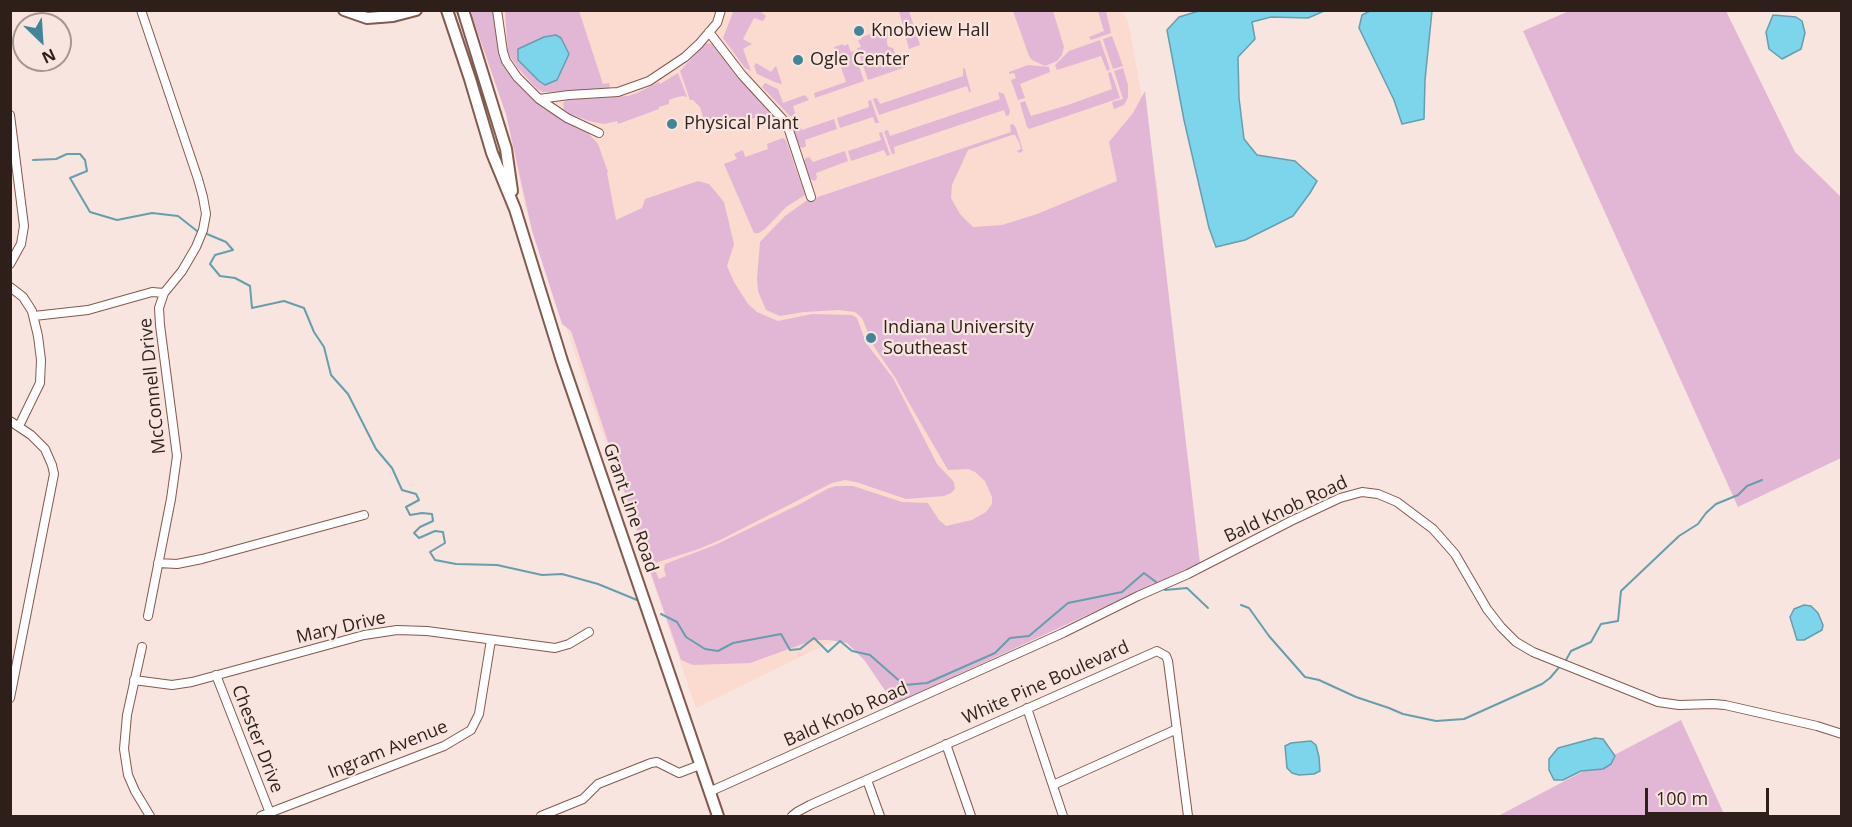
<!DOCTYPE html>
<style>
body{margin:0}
#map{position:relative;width:1852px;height:827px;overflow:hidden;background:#f8e5df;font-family:"Open Sans",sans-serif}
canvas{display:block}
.frame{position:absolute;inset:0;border:12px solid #2f1f1a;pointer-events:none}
.north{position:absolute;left:12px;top:12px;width:60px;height:60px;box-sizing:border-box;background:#f8e5df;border:2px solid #a89690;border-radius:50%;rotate:155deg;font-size:16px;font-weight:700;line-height:24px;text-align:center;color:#2f1f1a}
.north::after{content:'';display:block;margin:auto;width:21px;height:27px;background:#438596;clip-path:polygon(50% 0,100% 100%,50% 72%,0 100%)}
.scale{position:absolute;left:1645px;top:788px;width:124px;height:27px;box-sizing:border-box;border:3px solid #2f1f1a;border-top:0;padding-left:8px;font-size:18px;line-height:21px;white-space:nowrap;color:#2f1f1a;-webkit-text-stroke:4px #f8e5df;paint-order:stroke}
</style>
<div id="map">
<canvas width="1852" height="827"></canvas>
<div class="frame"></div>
<div class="north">N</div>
<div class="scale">100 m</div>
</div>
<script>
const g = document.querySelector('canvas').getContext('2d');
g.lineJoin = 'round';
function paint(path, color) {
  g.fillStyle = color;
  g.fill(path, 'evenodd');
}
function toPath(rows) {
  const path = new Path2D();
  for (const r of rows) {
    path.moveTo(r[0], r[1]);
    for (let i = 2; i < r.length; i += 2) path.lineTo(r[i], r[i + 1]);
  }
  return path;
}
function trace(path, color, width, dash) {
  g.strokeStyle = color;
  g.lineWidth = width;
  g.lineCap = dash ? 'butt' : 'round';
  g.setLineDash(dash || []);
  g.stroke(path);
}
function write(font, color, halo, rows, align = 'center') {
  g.font = font + ' "Open Sans",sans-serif';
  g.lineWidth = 4.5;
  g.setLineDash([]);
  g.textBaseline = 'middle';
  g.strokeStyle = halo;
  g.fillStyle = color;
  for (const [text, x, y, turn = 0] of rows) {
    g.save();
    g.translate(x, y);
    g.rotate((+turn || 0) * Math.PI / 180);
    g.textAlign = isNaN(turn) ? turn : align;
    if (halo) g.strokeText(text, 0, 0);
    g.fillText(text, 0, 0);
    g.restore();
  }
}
const built = toPath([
 [470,11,1123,11,1129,25,1158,189,1184,469,696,708,525,207,506,115]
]);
const green = toPath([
 [734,10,760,11,766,16,763,21,754,18,743,39,752,44,743,49,751,71,745,68,723,38],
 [472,11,493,11,499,57,517,84,543,108,589,134,598,144,608,172,607,173,616,220,642,208,645,199,698,181,709,184,724,202,734,244,727,266,734,282,748,304,757,312,778,321,812,314,852,315,857,318,866,343,893,378,937,464,954,482,955,489,951,493,944,496,906,499,856,482,845,480,832,483,722,539,699,549,649,565,571,331,562,324,532,231,506,114,472,16],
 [505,11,579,11,603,84,609,83,610,88,553,92,543,92,537,89,517,67,508,53],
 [899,11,909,11,920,45,909,49],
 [1013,11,1053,11,1064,47,1062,55,1057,61,1045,66,1032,60,1029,56],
 [1098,11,1106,11,1111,33,1091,40,1089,37,1104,31],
 [1569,11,1726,11,1795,152,1841,197,1841,458,1738,507,1523,31],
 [892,27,894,35,887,38,887,44,889,47,893,48,896,57,906,67,868,80,857,48,861,47,858,40,862,39,861,37],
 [1112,36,1123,66,1113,69,1103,40,1103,39],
 [1100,40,1110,69,1107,71,1101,56,1057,70,1055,65,1069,51],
 [710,43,717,47,775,115,782,126,780,129,777,129,766,118,762,117,725,123,722,120,709,127,706,127,700,107,693,100,690,100,680,71,705,44],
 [843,44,844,46,848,44,851,52,854,51,864,81,815,98,814,93,846,82,834,47],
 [756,63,771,72,776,66,782,84,777,83,757,74,754,66],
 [1028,65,1049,67,1050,72,1020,84,1025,98,1018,100,1011,80,1016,78,1014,73,1009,74,1009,72],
 [963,68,965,69,971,92,969,92,967,86,879,115,873,99,877,98,880,104,963,76],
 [1123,68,1128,85,1128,97,1124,105,1114,109,1112,102,1123,99,1114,71],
 [1111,72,1120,98,1029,129,1027,127,1020,103,1025,101,1031,116,1068,105,1112,89,1108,73],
 [678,73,687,97,682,96,674,98,669,100,669,104,659,107,659,109,618,124,617,121,604,124,589,121,570,114,564,109,563,103,566,100,628,96,637,93,659,82,660,84],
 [765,83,778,89,783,103,805,95,809,100,793,106,795,113,793,116,790,116,762,87],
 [1145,91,1200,563,894,704,865,661,847,643,829,640,814,640,750,663,693,665,681,660,650,571,656,572,659,579,666,576,664,569,665,564,715,545,800,504,829,488,836,486,853,486,902,502,928,503,939,520,946,526,972,520,986,512,992,504,992,497,985,481,975,472,968,469,948,470,909,403,896,379,873,345,862,318,855,312,839,310,804,312,780,316,766,310,758,291,757,278,760,242,785,216,806,201,1011,132,1010,125,1013,124,1016,128,1023,151,1019,153,1017,151,1021,149,1019,142,1015,135,1012,135,968,150,952,185,951,198,960,214,973,227,1002,225,1037,214,1117,181,1109,142,1133,113],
 [998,92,1004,94,1010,111,1009,115,1006,116,1004,110,894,147,895,154,892,154,884,131,888,130,890,136,1000,99],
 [871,100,879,123,875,123,873,117,840,128,837,118,869,107,868,101],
 [834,119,837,129,805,140,806,146,803,148,799,147,793,128,794,126,799,125,802,130],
 [882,132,890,155,887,156,884,150,851,161,848,151,881,140,879,133],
 [783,138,786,140,805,195,786,207,765,229,759,233,754,233,724,164,737,159,734,154,743,150,745,157,768,149,767,144],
 [845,151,848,161,816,173,817,178,815,181,810,179,804,161,806,158,809,157,813,162],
 [1681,720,1725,816,1498,816]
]);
const water = toPath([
 [1199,11,1324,11,1308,18,1271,17,1252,22,1255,39,1238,57,1239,98,1244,139,1257,155,1295,161,1317,181,1310,193,1293,216,1245,240,1216,247,1209,228,1184,120,1167,30,1179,17,1199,11],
 [1370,11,1432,11,1425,80,1424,119,1402,124,1394,100,1359,28,1362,15,1370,11],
 [1773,15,1796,17,1802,21,1805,33,1801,49,1782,59,1769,49,1766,32,1773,15],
 [556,35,561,38,569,54,557,80,545,85,539,81,518,60,518,49,544,37,556,35],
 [1804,605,1811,606,1818,613,1823,625,1822,630,1804,640,1797,640,1790,617,1794,609,1804,605],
 [1595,738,1603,739,1615,756,1611,764,1603,769,1581,771,1563,780,1554,780,1549,770,1549,759,1558,748,1595,738],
 [1311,741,1316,745,1319,757,1320,771,1314,774,1299,775,1292,773,1287,768,1285,746,1291,743,1311,741]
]);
const stream = toPath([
 [33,160,56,159,67,154,80,154,85,160,87,171,70,178,90,212,117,220,152,213,178,216,197,231],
 [207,234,226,242,233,250,215,255,210,264,220,276,235,278,250,286,252,308,284,301,304,308,314,332,324,347,331,375,348,394,376,449,392,468,402,490,416,494,419,500,406,507,410,515,422,513,432,514,433,521,420,527,414,533,419,538,435,531,443,532,445,543,430,552,435,560,456,564,497,565,542,575,562,574,598,584,637,600],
 [1165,590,1187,588,1208,608],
 [1241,605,1249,608,1269,636,1305,677,1319,680,1356,697,1389,708,1403,714,1436,721,1464,719,1542,684,1550,678,1561,665],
 [661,614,677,622,686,637,705,649,718,651,733,643,781,634,790,650,800,649,814,638,828,652,840,641,852,651,870,655,904,685,927,683,995,653,1010,638,1029,636,1068,603,1122,592,1144,573,1156,582],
 [1566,660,1571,651,1591,642,1601,624,1618,621,1621,591,1679,536,1698,524,1706,513,1716,504,1738,495,1747,486,1762,480]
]);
const street = toPath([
 [141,10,198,179,203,197,206,214,203,230,196,247,182,271,164,293,159,308,160,325,177,456,171,499,148,616],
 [497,10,503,52,506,61,517,77,539,99,569,95,618,92,649,81,685,57,699,44,717,23,721,10],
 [709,32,742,75,787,124,811,197],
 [539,99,567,118,599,133],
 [10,115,24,226,21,244,10,264],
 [10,287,23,297,32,311,38,336,41,360,40,383,19,426],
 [34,316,88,310,152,292,164,293],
 [10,421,31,435,45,449,52,465,54,474,10,698],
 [158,563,177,564,202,559,364,515],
 [142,647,127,715,124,749,128,775,135,791,150,816],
 [216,675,270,813],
 [134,680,172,685,192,682,364,635,397,630,427,631,555,648,569,644,589,632],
 [1027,708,1063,816],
 [946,744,971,816],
 [867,780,880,816],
 [1053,785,1177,729],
 [709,792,1063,633,1138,596,1188,574,1291,521,1340,498,1362,492,1378,494,1397,502,1433,529,1455,554,1487,609,1501,627,1516,642,1533,652,1658,702,1679,705,1713,704,1725,705,1817,726,1842,734],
 [261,816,444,746,471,730,479,714,491,640],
 [541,816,583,799,598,784,651,763,657,762,679,773,700,765],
 [792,816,797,812,810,805,1157,651,1166,656,1168,661,1188,816]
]);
const secondary = toPath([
 [344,10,367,18,393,16,416,10],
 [447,10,470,79,492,153,515,209,562,361,718,816],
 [463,10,506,149,512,191]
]);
const markers = [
 [859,31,6,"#438596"],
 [798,60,6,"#438596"],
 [672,124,6,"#438596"],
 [871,338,6,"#438596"]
];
const poiNames = [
 ["Knobview Hall",871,31],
 ["Ogle Center",810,60],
 ["Physical Plant",684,124],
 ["Indiana University",883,328],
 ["Southeast",883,349]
];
const streetNames = [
 ["McConnell Drive",153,386,-96],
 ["Grant Line Road",630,508,71],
 ["Bald Knob Road",1286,510,-25],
 ["Mary Drive",341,628,-13],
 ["White Pine Boulevard",1046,683,-24],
 ["Bald Knob Road",846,715,-24],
 ["Chester Drive",257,739,69],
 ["Ingram Avenue",388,750,-22]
];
paint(built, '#fbdad0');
paint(green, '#e2b7d6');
paint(water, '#7dd5ec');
trace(water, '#669ead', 1.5);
trace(stream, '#669ead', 2);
trace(street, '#825a4e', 10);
trace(secondary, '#825a4e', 14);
trace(street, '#fff', 8);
trace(secondary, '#fff', 10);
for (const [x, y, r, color] of markers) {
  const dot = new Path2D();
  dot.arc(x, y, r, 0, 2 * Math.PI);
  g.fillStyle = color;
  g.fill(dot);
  trace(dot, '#f8e5df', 2);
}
write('18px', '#2f1f1a', '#f8e5df', poiNames, 'left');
write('18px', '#2f1f1a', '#f8e5df', streetNames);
</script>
